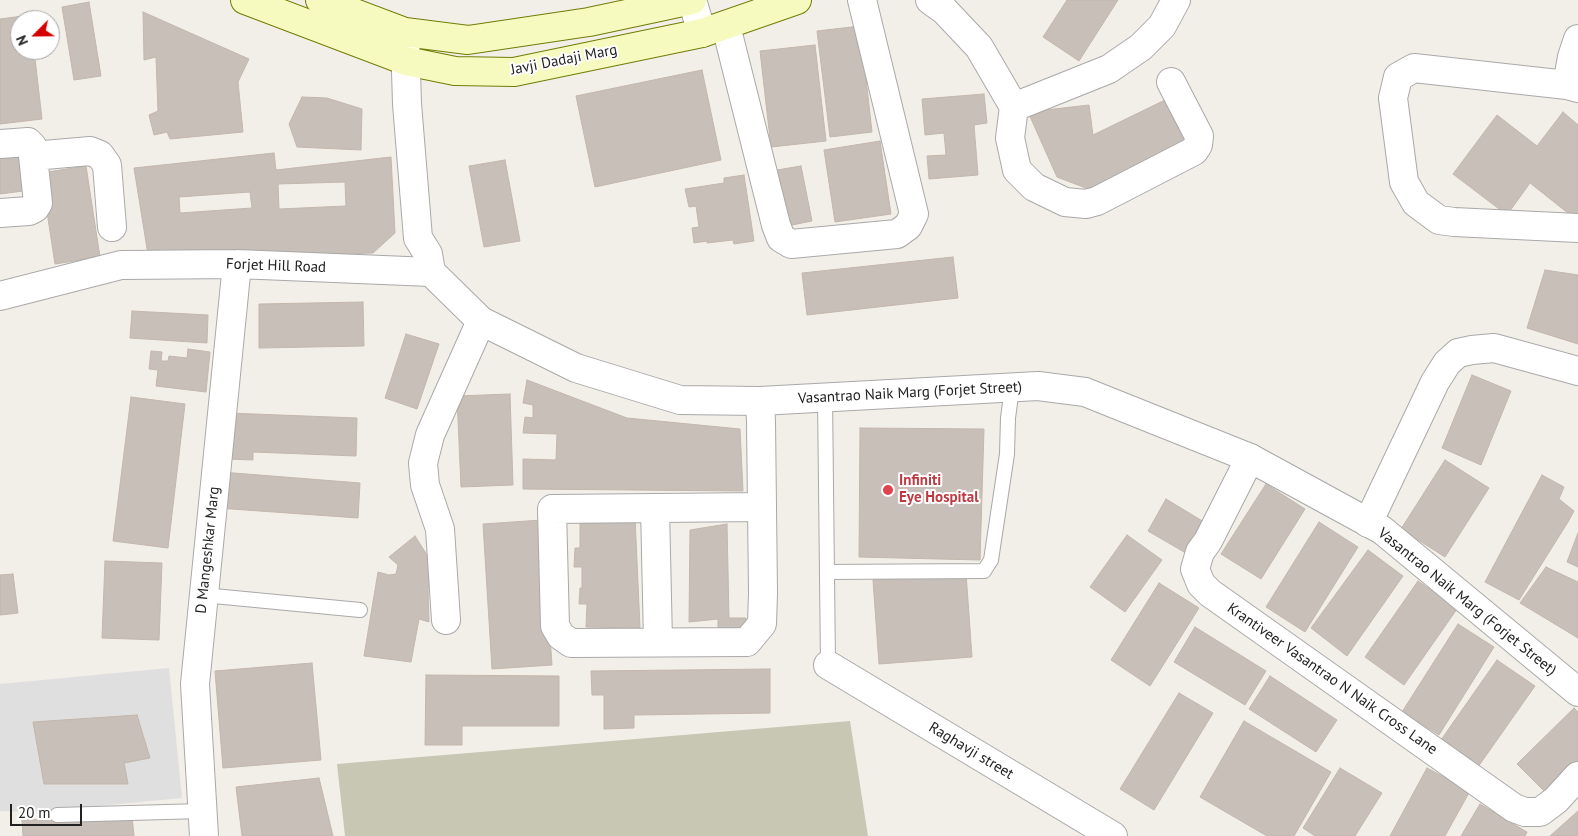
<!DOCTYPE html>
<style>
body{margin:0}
#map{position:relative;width:1578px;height:836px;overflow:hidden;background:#f2efe9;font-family:"PT Sans",sans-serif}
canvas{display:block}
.north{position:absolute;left:10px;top:10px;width:50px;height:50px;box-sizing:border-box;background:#fff;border:1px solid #a7a7a7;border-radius:50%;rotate:247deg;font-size:14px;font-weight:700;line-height:20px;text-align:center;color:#222}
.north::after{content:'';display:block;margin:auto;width:18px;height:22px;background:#d40000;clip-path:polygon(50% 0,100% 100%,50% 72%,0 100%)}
.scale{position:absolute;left:10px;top:804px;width:72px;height:22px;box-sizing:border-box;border:2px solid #222;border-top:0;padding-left:6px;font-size:15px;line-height:18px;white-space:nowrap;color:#222;-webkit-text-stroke:4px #fff;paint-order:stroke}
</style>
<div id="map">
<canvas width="1578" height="836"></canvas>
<div class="north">N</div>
<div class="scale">20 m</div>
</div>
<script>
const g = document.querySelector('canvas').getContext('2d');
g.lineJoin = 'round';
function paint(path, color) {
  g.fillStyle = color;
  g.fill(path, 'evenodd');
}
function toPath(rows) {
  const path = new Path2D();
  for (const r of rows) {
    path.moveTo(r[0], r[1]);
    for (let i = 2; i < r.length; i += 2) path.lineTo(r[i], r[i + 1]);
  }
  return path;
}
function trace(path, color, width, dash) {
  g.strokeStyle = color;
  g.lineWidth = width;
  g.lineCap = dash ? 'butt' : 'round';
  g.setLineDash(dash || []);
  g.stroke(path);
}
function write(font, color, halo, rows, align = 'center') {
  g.font = font + ' "PT Sans",sans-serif';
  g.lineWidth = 4;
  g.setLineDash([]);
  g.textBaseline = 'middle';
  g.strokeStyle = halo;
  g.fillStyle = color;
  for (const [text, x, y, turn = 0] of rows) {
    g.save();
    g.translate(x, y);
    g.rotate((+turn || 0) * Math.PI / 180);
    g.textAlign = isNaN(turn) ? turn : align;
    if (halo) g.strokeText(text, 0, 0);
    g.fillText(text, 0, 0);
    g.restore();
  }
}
const residential = toPath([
 [169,668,182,798,35,812,0,811,0,684]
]);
const construction = toPath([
 [850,721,868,836,345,836,337,764]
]);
const building = toPath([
 [1067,0,1118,0,1079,61,1043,37,1067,0],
 [89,2,101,76,74,80,62,7,89,2],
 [143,12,249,59,238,82,243,132,170,139,167,132,154,135,149,115,158,111,156,57,144,60,143,12],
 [30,15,30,20,20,20,20,50,34,50,42,119,0,124,0,19,30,15],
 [860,26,872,132,830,137,817,31,860,26],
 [815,45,826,141,771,147,760,51,815,45],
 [702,70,721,160,595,187,576,96,702,70],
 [984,94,987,123,974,125,978,175,929,179,927,156,946,155,944,133,925,135,922,99,984,94],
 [302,97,327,98,362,109,361,150,297,147,289,124,302,97],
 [1167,99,1189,147,1091,190,1057,177,1028,112,1089,105,1093,135,1167,99],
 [1563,112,1578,125,1578,221,1530,183,1507,215,1453,174,1497,115,1537,146,1563,112],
 [880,141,891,214,835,222,824,150,880,141],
 [18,151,23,191,0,194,0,153,18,151],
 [274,153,276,170,391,157,395,233,373,253,149,261,134,168,274,153],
 [345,182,346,206,279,209,278,184,345,182],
 [250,192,252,208,180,213,179,197,250,192],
 [505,160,520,241,484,247,469,166,505,160],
 [86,166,100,257,55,264,41,173,86,166],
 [801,166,812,221,787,226,777,170,801,166],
 [744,175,754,241,734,244,733,240,707,243,707,241,694,243,692,228,699,227,696,206,689,207,685,189,724,183,724,178,744,175],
 [953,257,958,298,807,315,802,273,953,257],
 [1545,270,1578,275,1578,344,1527,328,1545,270],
 [363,302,364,346,259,348,259,304,363,302],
 [132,311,208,315,207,343,130,338,132,311],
 [406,334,439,344,417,409,385,398,406,334],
 [188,349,210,352,206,392,156,386,158,370,149,369,151,351,162,352,161,361,168,361,169,356,187,358,188,349],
 [1472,375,1511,391,1481,465,1442,448,1472,375],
 [527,380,627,418,740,429,743,491,523,489,523,459,556,460,557,434,523,433,525,417,533,418,533,405,523,403,527,380],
 [510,394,513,485,461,487,457,396,510,394],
 [131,397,185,404,168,548,113,541,131,397],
 [228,413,357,418,356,456,253,452,253,460,227,459,228,413],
 [860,428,984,429,980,560,859,557,860,428],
 [1445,460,1489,488,1445,557,1401,529,1445,460],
 [221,472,360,483,358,518,218,508,221,472],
 [1542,475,1564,487,1559,499,1574,511,1568,522,1519,600,1485,582,1542,475],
 [1266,484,1305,509,1261,579,1221,554,1266,484],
 [1166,499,1209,525,1191,556,1148,531,1166,499],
 [635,517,640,628,586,627,587,604,579,604,580,588,582,588,582,567,574,567,575,548,580,548,580,520,635,517],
 [542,520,552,665,492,669,483,524,542,520],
 [1319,522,1358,547,1305,632,1266,607,1319,522],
 [727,524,729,618,746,618,746,634,718,634,718,619,689,622,690,530,727,524],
 [1578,533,1578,567,1567,562,1578,533],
 [1127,535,1162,560,1125,612,1090,587,1127,535],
 [415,536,441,577,428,588,429,622,419,619,411,662,364,656,378,572,389,575,396,574,398,565,389,557,415,536],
 [1368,550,1403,576,1347,656,1311,628,1368,550],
 [105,561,162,563,159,640,102,638,105,561],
 [1546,567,1578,582,1578,638,1520,603,1546,567],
 [966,573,972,657,879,664,873,580,966,573],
 [13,574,18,613,0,615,0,575,13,574],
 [1418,581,1457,609,1404,685,1365,657,1418,581],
 [1159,583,1199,608,1150,686,1111,660,1159,583],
 [1458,624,1494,647,1439,735,1402,712,1458,624],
 [1195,627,1266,671,1245,705,1174,662,1195,627],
 [1497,660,1535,686,1473,774,1436,747,1497,660],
 [312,663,321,760,223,768,215,671,312,663],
 [770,669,770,713,634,715,634,728,604,729,604,695,592,695,591,671,770,669],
 [426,675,559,676,559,726,462,726,462,745,425,745,426,675],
 [1270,676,1337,720,1316,752,1249,709,1270,676],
 [1179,693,1213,713,1154,810,1120,789,1179,693],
 [1574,708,1578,712,1578,768,1549,796,1517,764,1574,708],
 [137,715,150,758,124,763,128,784,44,784,33,722,137,715],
 [1244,721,1331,772,1294,836,1267,836,1200,797,1244,721],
 [1340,768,1382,793,1355,836,1315,836,1303,828,1340,768],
 [1427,768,1470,791,1445,836,1390,836,1427,768],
 [319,778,333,836,242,836,236,787,319,778],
 [1480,804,1527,832,1525,836,1461,836,1480,804],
 [1578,811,1578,836,1550,836,1578,811],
 [132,816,134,836,23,836,22,820,132,816]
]);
const service = toPath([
 [825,396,828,665],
 [827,572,984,571,991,560,1007,454,1008,418,1012,388],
 [203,595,360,610],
 [57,815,203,811]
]);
const minor = toPath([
 [692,0,702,33],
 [930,0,944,10,979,47,1014,107,1010,138,1017,170,1034,187,1065,202,1086,204,1097,201,1194,151,1198,145,1199,136,1171,82],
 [726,26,776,225,781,238,791,244,897,234,908,226,914,214,862,0],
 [1567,85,1572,57,1578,39],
 [1578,88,1567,85,1414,68,1398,77,1393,98,1404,182,1416,203,1439,220,1454,222,1578,228],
 [1014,107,1109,69,1141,47,1162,26,1176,0],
 [0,144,28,142,32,146,33,156,90,151,100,155,107,165,112,227],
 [0,213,29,211,35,208,38,203,33,156],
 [0,296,121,265,237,264,431,272],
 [760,401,761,422,762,507,763,593,762,624,747,642,571,643,561,636,555,626,552,509,762,507],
 [1250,458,1208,541,1200,552,1195,569,1201,584,1210,593,1514,808,1525,812,1540,812,1556,800,1578,776],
 [655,508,658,642],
 [1368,523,1435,382,1447,363,1458,353,1472,350,1494,348,1578,371],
 [446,620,440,529,425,485,423,463,430,435,481,321],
 [828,665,1113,836],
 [204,836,195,684,237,264]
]);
const tertiary = toPath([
 [405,37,407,104,418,238,428,254,431,272,481,321,576,368,680,400,760,401,1038,386,1085,392,1250,458,1382,530,1578,692]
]);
const secondary = toPath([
 [245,0,406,61,455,71,514,72,702,33,797,0],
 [320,0,405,32,468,40,589,22,692,0]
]);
const markers = [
 [888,490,6,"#e0444e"]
];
const streetNames = [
 ["Javji Dadaji Marg",564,60,-11],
 ["Forjet Hill Road",276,266,2],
 ["Vasantrao Naik Marg (Forjet Street)",910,393,-3],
 ["D Mangeshkar Marg",208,550,-84],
 ["Vasantrao Naik Marg (Forjet Street)",1467,602,39],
 ["Krantiveer Vasantrao N Naik Cross Lane",1332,679,35],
 ["Raghavji street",971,751,31]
];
const healthNames = [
 ["Infiniti",899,481],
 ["Eye Hospital",899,498]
];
paint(residential, '#e0dfdf');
paint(construction, '#c7c7b4');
paint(building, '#c7bfb8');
trace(building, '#c4b6ab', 1);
trace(service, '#a9a9a9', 16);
trace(minor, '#a9a9a9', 30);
trace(tertiary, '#a9a9a9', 30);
trace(secondary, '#707d05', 30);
trace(service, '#fff', 14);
trace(minor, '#fff', 28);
trace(tertiary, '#fff', 28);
trace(secondary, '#f7fabf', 28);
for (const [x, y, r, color] of markers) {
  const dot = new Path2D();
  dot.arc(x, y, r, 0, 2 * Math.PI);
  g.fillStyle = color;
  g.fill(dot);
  trace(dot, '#fff', 2);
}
write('15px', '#222', '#fff', streetNames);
write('bold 15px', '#be3a42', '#fff', healthNames, 'left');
</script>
